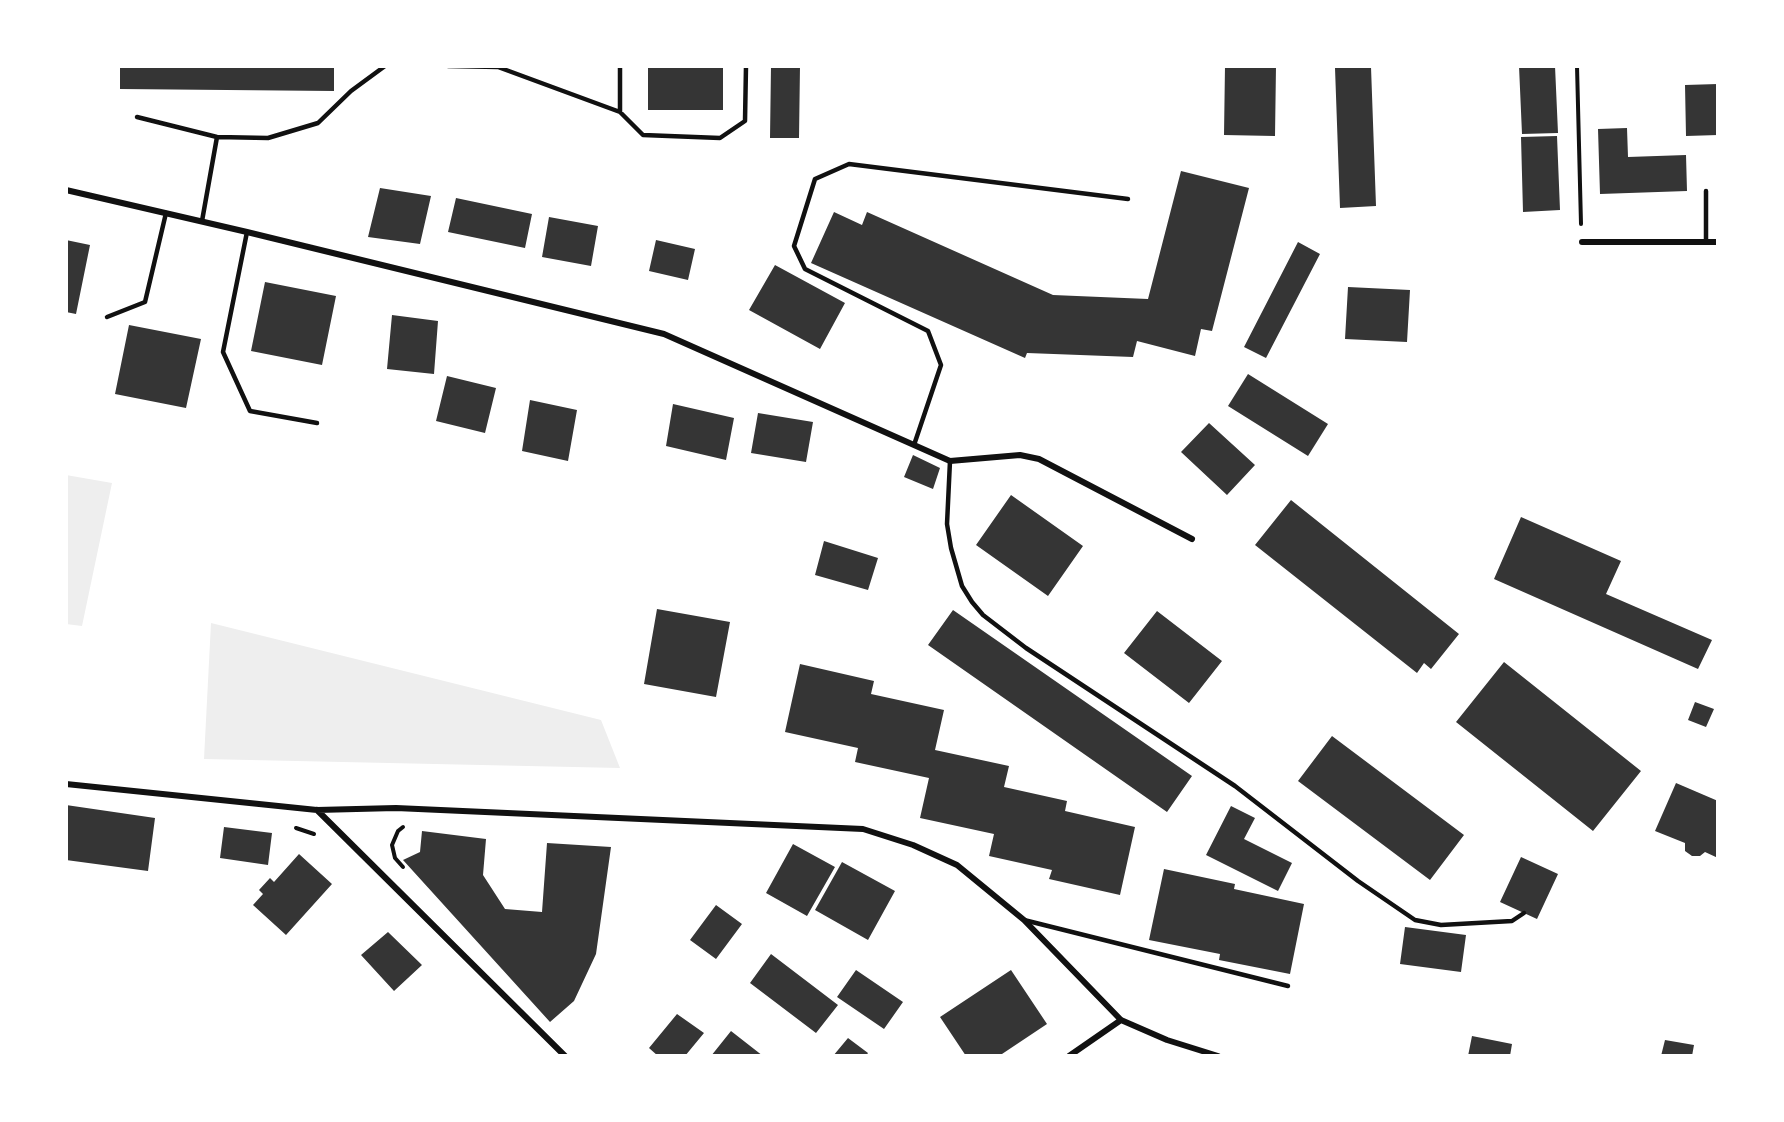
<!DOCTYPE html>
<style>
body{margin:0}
#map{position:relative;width:1784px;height:1122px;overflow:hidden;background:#fff;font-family:"PT Sans Narrow",sans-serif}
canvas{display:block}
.frame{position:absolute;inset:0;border:68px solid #fff;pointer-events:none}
</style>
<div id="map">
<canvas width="1784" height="1122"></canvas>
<div class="frame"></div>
</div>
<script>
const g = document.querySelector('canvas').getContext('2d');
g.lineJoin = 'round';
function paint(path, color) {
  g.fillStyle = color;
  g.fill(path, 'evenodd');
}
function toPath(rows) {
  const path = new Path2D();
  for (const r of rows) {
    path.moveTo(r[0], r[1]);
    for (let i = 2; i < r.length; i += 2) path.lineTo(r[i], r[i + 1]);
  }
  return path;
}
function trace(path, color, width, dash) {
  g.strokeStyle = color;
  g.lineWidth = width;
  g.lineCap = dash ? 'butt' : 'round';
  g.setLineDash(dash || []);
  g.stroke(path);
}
const green = toPath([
 [66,475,112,483,82,626,66,624],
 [211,623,601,720,620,768,204,759]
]);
const building = toPath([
 [120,66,334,66,334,91,120,89],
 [648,66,723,66,723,110,648,110],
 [771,66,800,66,799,138,770,138],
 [1225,66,1276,66,1275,136,1224,135],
 [1519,66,1555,66,1558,133,1522,134],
 [1371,67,1376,206,1340,208,1335,68],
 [1718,84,1718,135,1686,136,1685,85],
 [1627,128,1628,157,1686,155,1687,191,1600,194,1598,129],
 [1557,136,1560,210,1523,212,1521,137],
 [1181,171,1249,188,1212,331,1201,329,1195,356,1137,341,1133,357,1027,353,1025,358,811,263,834,212,862,225,867,212,1053,295,1148,299],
 [380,188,431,196,420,244,368,237],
 [456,198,532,214,525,248,448,232],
 [549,217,598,226,591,266,542,257],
 [66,240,90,245,76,314,66,312],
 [656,240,695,249,688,280,649,271],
 [1298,242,1320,254,1266,358,1244,347],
 [775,265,845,303,820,349,749,310],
 [265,282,336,296,322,365,251,351],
 [1348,287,1410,290,1407,342,1345,339],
 [392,315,438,321,434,374,387,369],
 [129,325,201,339,186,408,115,394],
 [1248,374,1328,424,1308,456,1228,406],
 [447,376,496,388,485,433,436,421],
 [530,400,577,410,568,461,522,451],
 [673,404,734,418,726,460,666,446],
 [758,413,813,422,806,462,751,453],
 [1209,423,1255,465,1227,495,1181,452],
 [913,455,940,468,933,489,904,477],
 [1011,495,1083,546,1048,596,976,545],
 [1291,500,1459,634,1431,669,1424,663,1417,673,1255,545],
 [1521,517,1621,561,1606,594,1712,640,1698,669,1494,579],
 [824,541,878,558,868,590,815,575],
 [657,609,730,622,716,697,644,684],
 [953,610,1192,776,1167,812,928,645],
 [1157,611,1222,661,1189,703,1124,653],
 [1504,662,1641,771,1593,831,1456,722],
 [800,664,874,681,871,694,944,710,935,750,1009,766,1004,787,1067,801,1065,811,1135,827,1120,895,1049,879,1052,870,989,856,994,834,920,818,929,778,855,762,858,748,785,732],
 [1695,702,1714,709,1706,727,1688,720],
 [1332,736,1464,835,1430,880,1298,781],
 [1676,783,1718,801,1718,858,1705,852,1700,856,1692,856,1685,851,1685,843,1655,831],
 [66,805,155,818,148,871,66,860],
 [1231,806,1255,818,1244,839,1292,863,1278,891,1206,855],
 [224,827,272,833,268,865,220,858],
 [422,831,486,839,483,875,505,909,542,912,547,843,611,847,596,954,574,1001,550,1022,403,860,420,852],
 [793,844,835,867,807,916,766,893],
 [299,854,332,884,286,935,253,905,263,894,259,890,270,878,274,882],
 [1521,857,1558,874,1537,919,1500,902],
 [842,862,895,891,868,940,815,910],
 [1164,869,1235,884,1234,889,1304,904,1290,974,1219,960,1220,954,1149,940],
 [716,905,742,924,716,959,690,940],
 [1405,927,1466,935,1461,972,1400,964],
 [388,932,422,965,394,991,361,955],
 [771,954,838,1005,816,1033,750,983],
 [856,970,903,1002,884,1029,837,997],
 [1011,970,1047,1024,999,1056,966,1056,940,1017],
 [677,1014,704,1033,685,1056,658,1056,649,1048],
 [731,1031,763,1056,711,1056],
 [1472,1036,1512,1044,1510,1056,1468,1056],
 [848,1038,868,1053,866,1056,833,1056],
 [1665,1040,1694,1045,1692,1056,1661,1056]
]);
const path = toPath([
 [1577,66,1581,224],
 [296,828,314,834],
 [403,867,395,858,392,845,398,831,403,827]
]);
const service = toPath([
 [448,66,498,67,620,112],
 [620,66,620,112,643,135,720,138,745,121,746,66],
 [137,117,217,137,268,138,318,123,351,91,385,66],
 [1706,191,1706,242],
 [202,221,217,137],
 [247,232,223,352,250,411,317,423],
 [107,317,145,302,166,213],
 [914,445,941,365,928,331,805,269,794,246,815,179,849,164,1128,199],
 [950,461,947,524,951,548,962,586,972,602,983,615,1026,648,1235,786,1358,881,1415,920,1441,925,1512,921,1524,913],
 [1024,920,1288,986]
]);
const minor = toPath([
 [66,190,247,232,664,334,950,461,1020,455,1039,459,1192,539],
 [1582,242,1718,242],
 [66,784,317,810,396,808,863,829,913,845,957,865,1024,920,1121,1020,1167,1040,1218,1056],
 [317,810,565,1056],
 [1069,1056,1121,1020]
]);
paint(green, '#eee');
paint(building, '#353535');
trace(path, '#111', 4);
trace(service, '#111', 4.5);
trace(minor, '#111', 6);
</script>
